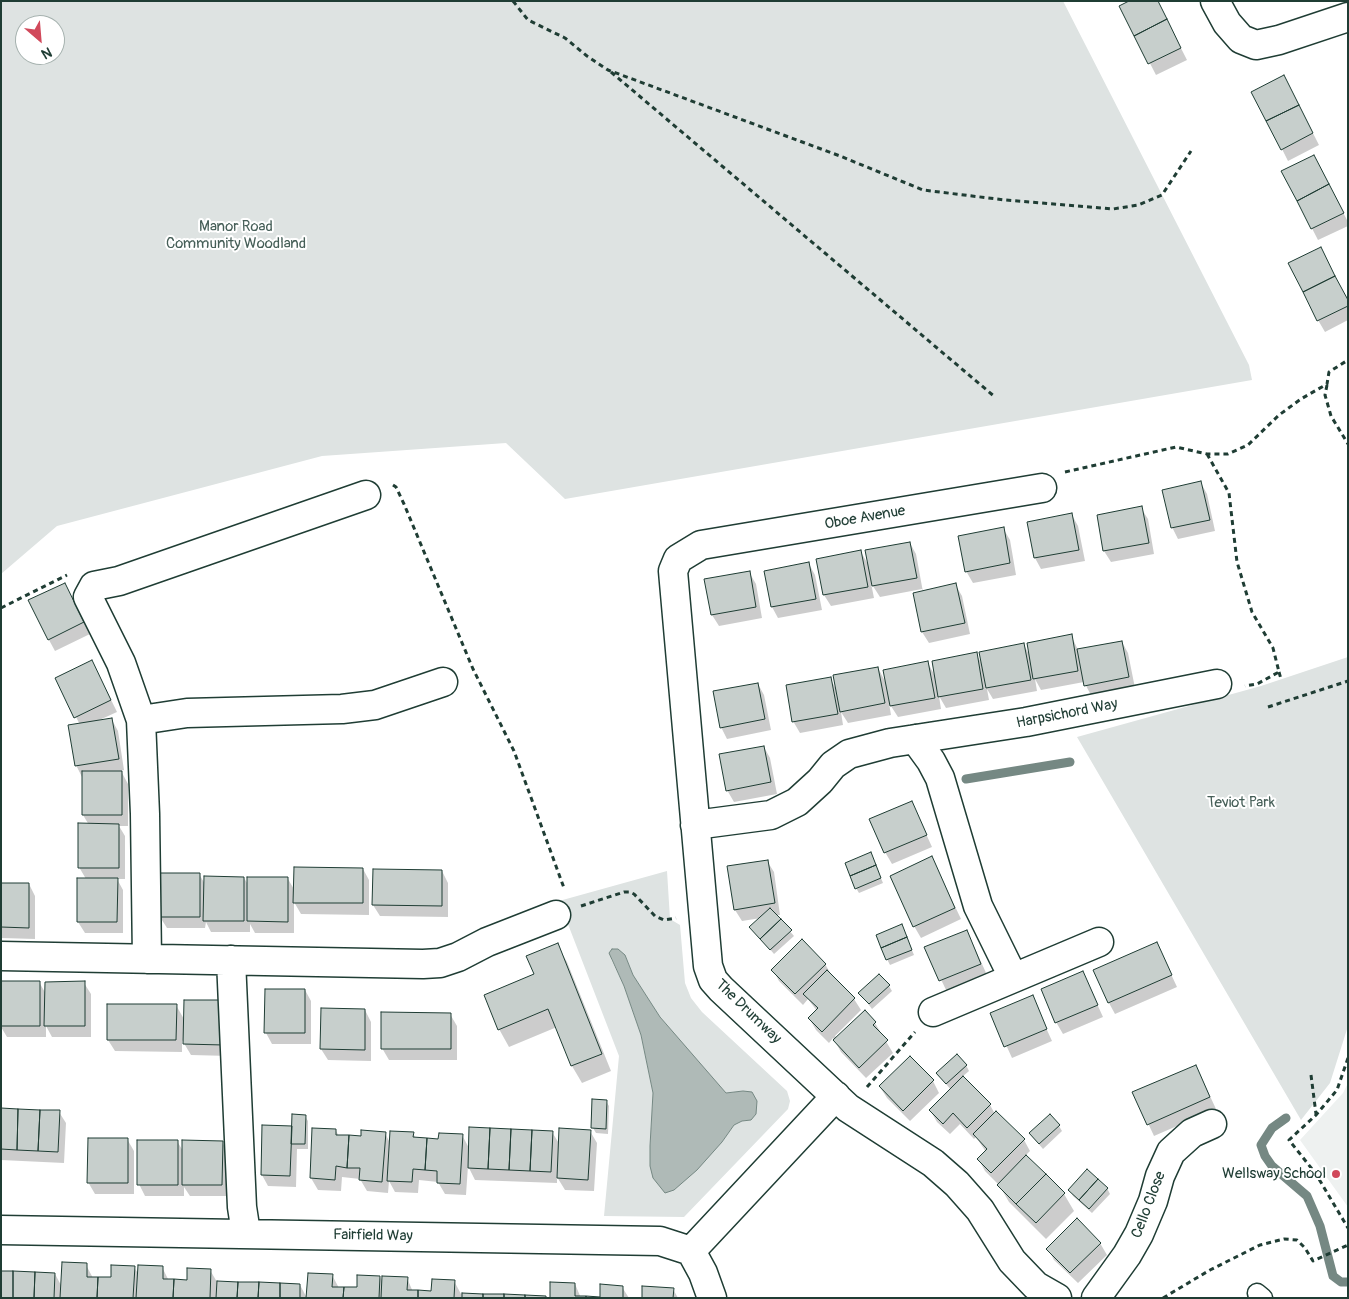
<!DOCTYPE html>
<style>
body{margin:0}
#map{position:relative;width:1349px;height:1299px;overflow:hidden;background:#fff;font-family:Pangolin,sans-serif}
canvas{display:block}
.frame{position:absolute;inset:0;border:2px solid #1f3d34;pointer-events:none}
.north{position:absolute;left:15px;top:15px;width:50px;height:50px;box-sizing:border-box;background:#fff;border:1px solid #a5b1ae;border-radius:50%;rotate:153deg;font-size:14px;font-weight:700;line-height:20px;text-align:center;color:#1f3d34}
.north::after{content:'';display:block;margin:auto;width:18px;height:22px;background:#d1495b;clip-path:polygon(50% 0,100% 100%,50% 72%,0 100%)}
</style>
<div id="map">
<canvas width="1349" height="1299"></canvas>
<div class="frame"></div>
<div class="north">N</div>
</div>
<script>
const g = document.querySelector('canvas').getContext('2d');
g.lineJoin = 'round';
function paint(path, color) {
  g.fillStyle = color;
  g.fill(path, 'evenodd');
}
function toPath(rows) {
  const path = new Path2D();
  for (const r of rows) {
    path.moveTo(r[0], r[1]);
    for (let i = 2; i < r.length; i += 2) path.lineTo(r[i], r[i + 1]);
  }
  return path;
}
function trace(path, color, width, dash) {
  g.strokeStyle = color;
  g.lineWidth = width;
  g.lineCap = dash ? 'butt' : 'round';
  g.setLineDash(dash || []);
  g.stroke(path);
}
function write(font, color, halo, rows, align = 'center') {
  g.font = font + ' Pangolin,sans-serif';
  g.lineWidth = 4;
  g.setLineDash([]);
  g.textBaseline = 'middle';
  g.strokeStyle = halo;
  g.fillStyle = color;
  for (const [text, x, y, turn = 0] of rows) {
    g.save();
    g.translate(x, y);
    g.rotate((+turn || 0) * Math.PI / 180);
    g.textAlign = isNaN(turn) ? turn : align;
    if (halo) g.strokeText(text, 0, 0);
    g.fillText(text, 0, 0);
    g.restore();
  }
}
const built = toPath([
 [1348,1083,1348,1207,1300,1140,1343,1093]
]);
const green = toPath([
 [1,1,1063,1,1249,365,1252,380,565,499,506,443,322,456,57,526,1,574],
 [25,25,55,25,55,55,25,55],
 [1348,657,1348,1026,1330,1083,1301,1120,1077,737,1261,686],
 [667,871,670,919,680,925,685,983,691,998,702,1012,787,1091,790,1101,788,1109,684,1217,604,1216,619,1056,559,901],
 [625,955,633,975,660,1017,688,1051,726,1093,743,1091,751,1120,742,1121,734,1125,722,1142,650,1166,650,1146,653,1093,641,1035,624,986,611,959]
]);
const water = toPath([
 [612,949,618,949,625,955,633,975,660,1017,726,1093,743,1091,752,1092,757,1101,756,1114,751,1120,742,1121,734,1125,722,1142,697,1170,674,1190,665,1193,653,1178,650,1166,650,1146,653,1093,641,1035,624,986,609,953,612,949]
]);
const shadow = toPath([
 [1157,1,1187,60,1156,75,1121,7],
 [1290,88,1319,145,1288,161,1282,149],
 [1320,168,1348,222,1348,226,1318,240,1283,172],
 [1348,302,1348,320,1325,332,1318,320],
 [1201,483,1207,494,1215,531,1178,539,1172,527],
 [1141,508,1148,519,1154,554,1111,562,1104,551,1098,516],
 [1072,515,1078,526,1085,561,1041,569,1035,558,1028,523],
 [1003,528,1010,540,1016,575,973,583,966,571],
 [910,543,916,554,923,592,955,584,962,596,970,634,929,643,922,632,914,594,923,592,922,589,880,597,871,583,874,598,831,606,824,595,817,560,861,552,869,566],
 [809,564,815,575,822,610,778,618,772,607,765,572],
 [749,572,756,584,762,618,719,626,712,615,706,580],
 [65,584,90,634,55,651,49,640],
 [1071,635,1078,650,1122,642,1128,653,1135,688,1092,697,1084,682,1041,690,1035,679,1037,691,993,699,987,689,989,700,946,708,939,696,941,709,898,717,889,703,891,715,848,723,841,712,843,725,800,733,793,721,830,678,836,689,878,668,886,683,928,663,935,676,976,654,982,664,1024,645,1030,656],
 [98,673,117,712,97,721,112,720,118,731,124,770,121,771,128,784,128,826,119,826,125,836,125,879,117,879,123,890,123,933,85,933,78,922,86,879,79,867,89,825,83,815,82,777,76,765,80,725,57,678],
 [758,684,764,695,771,730,727,739,721,727],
 [764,747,770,758,777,794,734,802,727,790],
 [912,803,932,847,892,864,885,852],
 [932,858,961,919,921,938,914,926],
 [873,859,883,883,859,893,856,888],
 [767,861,774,872,780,915,776,915,794,936,774,954,751,927,761,918,742,921,735,910],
 [363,869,369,880,369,915,301,914,294,902,294,933,255,933,250,924,250,932,211,932,206,922,205,928,167,928,160,917,199,874,205,884,244,878,249,886,288,879,295,891],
 [442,871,448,883,448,917,380,916,373,905],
 [1,884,29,884,35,896,35,939,1,938],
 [904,931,914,955,890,965,887,959],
 [967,931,987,975,947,992,926,948],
 [1157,944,1177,987,1115,1014,1109,1003],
 [557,945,567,962,611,1071,582,1083,572,1066,557,1027,509,1047,499,1029],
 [825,964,832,976,854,999,861,1010,835,1036,837,1038,865,1011,875,1023,893,1053,866,1078,841,1052,833,1038,829,1043,816,1030,809,1018,817,1011,808,999,803,1005,779,981,773,970],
 [1083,973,1103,1017,1063,1034,1056,1022],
 [1,982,39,982,46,994,84,983,91,994,91,1037,52,1037,46,1026,46,1037,7,1037,1,1027],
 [889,986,892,991,872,1009,860,993],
 [305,990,311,1001,311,1044,272,1044,266,1033],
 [1032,997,1052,1041,1012,1058,992,1014],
 [185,1001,230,1056,191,1055,182,1040,182,1052,115,1051,108,1040,176,1005,185,1021],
 [365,1010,371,1022,371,1061,328,1060,321,1049],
 [450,1014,457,1026,457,1060,389,1060,382,1048],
 [966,1065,969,1071,962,1077,990,1105,995,1114,1024,1140,1030,1151,1025,1156,1064,1194,1074,1211,1046,1239,1009,1202,999,1185,985,1171,979,1160,986,1152,976,1137,974,1139,960,1124,950,1134,937,1122,930,1110,951,1090,937,1073],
 [1196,1066,1216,1109,1154,1136,1134,1093],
 [933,1081,939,1093,910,1121,887,1098,880,1087],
 [594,1100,606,1101,609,1106,608,1134,596,1133,593,1128],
 [1,1110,59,1112,66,1123,64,1163,1,1160],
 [305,1116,308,1121,308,1149,297,1149,296,1187,268,1186,262,1175,293,1127],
 [1059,1126,1062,1131,1043,1149,1030,1134],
 [314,1129,336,1131,339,1136,362,1138,385,1133,390,1143,413,1133,416,1139,439,1140,462,1135,469,1148,552,1132,560,1145,590,1131,597,1143,594,1191,565,1190,557,1177,557,1183,475,1180,468,1166,466,1195,445,1194,438,1182,419,1180,418,1193,395,1192,389,1181,388,1193,367,1191,360,1179,342,1177,341,1191,318,1190,311,1178],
 [127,1139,134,1151,134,1194,95,1194,88,1182],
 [177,1141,183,1151,222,1142,228,1153,228,1196,190,1196,184,1187,184,1196,145,1196,139,1184],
 [1107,1188,1110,1194,1092,1213,1073,1196,1070,1191],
 [1100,1243,1107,1255,1078,1283,1054,1260,1048,1249],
 [86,1265,93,1278,112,1278,134,1267,139,1275,162,1267,169,1281,188,1281,210,1270,217,1282,300,1285,307,1298,1,1298,55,1274,62,1287],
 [332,1275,339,1288,358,1289,380,1277,383,1283,407,1278,413,1292,432,1292,454,1281,461,1294,546,1298,308,1298],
 [575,1284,581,1298,551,1298],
 [622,1287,629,1298,601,1298],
 [673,1289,678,1298,643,1298]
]);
const stream = toPath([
 [966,779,1070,762],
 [1286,1118,1272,1128,1261,1145,1265,1156,1272,1166,1307,1196,1320,1226,1333,1276,1341,1282,1348,1282]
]);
const building = toPath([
 [1129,1,1158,1,1167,19,1134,36,1119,6,1129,1],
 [1167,19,1181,48,1148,64,1134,36,1167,19],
 [1284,75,1299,105,1266,121,1251,92,1284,75],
 [1299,105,1313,133,1281,150,1266,121,1299,105],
 [1314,155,1329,184,1297,201,1281,171,1314,155],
 [1329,184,1344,213,1311,229,1297,201,1329,184],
 [1321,247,1335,276,1303,292,1288,263,1321,247],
 [1335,276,1348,300,1348,306,1317,321,1303,292,1335,276],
 [1201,481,1210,520,1171,528,1162,490,1201,481],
 [1142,506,1149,543,1103,551,1097,515,1142,506],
 [1072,513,1079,550,1034,558,1027,522,1072,513],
 [1004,527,1010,563,965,572,958,536,1004,527],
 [910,542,917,578,872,586,865,550,910,542],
 [861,550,868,587,823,595,816,559,861,550],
 [809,562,816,599,771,607,764,571,809,562],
 [750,571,756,607,711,615,704,579,750,571],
 [65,583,84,622,48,640,28,600,65,583],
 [956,583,965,623,921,632,913,593,956,583],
 [1072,634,1078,671,1033,679,1027,643,1072,634],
 [1122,641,1129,677,1084,686,1077,649,1122,641],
 [1024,643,1031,680,986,688,979,652,1024,643],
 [977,652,983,689,938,697,932,661,977,652],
 [92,660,111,700,74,718,55,678,92,660],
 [928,661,935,698,890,706,883,670,928,661],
 [878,667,885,703,840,712,833,675,878,667],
 [831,677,838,714,792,722,786,685,831,677],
 [758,683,765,719,720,728,713,691,758,683],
 [112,718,119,759,75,766,68,725,112,718],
 [764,746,771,782,726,791,719,754,764,746],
 [82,771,122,771,122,815,82,815,82,771],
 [912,801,927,835,884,853,869,819,912,801],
 [78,823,119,824,119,868,78,868,78,823],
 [871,852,876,865,850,876,845,863,871,852],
 [932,856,955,908,913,927,890,876,932,856],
 [768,860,775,903,734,910,727,866,768,860],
 [876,865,881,878,855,889,850,876,876,865],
 [294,867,363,868,363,903,293,903,294,867],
 [373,869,442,870,442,906,372,905,373,869],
 [159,873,200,873,200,917,159,917,159,873],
 [204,876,244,877,244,921,203,921,204,876],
 [247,877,288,877,288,922,247,921,247,877],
 [77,878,118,878,117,922,77,922,77,878],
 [1,883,29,883,29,928,1,927,1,883],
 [770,908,781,919,760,939,749,927,770,908],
 [781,919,792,930,770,950,760,939,781,919],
 [902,924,907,937,881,948,876,935,902,924],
 [967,930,981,964,939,981,924,947,967,930],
 [907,937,912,950,886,960,881,948,907,937],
 [802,939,826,964,795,994,771,970,802,939],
 [1157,942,1172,975,1108,1003,1093,970,1157,942],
 [558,943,602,1054,571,1066,548,1009,498,1030,484,995,534,974,526,956,558,943],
 [827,970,855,998,822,1032,808,1018,818,1008,803,994,827,970],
 [1083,971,1098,1005,1055,1023,1041,989,1083,971],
 [879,974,890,985,869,1004,858,993,879,974],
 [1,981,40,981,40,1026,1,1026,1,981],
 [85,981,85,1026,44,1026,45,982,85,981],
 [265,989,305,989,305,1033,264,1033,265,989],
 [1033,995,1047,1029,1004,1047,990,1013,1033,995],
 [184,1000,224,1000,224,1045,183,1044,184,1000],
 [107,1004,177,1004,176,1040,107,1040,107,1004],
 [321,1008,365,1009,365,1050,320,1049,321,1008],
 [865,1010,876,1022,873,1025,888,1040,859,1068,833,1040,865,1010],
 [381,1012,451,1013,451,1049,381,1049,381,1012],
 [957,1054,967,1065,946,1084,936,1073,957,1054],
 [910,1056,934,1080,903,1111,879,1086,910,1056],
 [1196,1065,1210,1097,1147,1125,1132,1092,1196,1065],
 [963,1076,991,1104,967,1128,953,1113,943,1124,929,1110,963,1076],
 [592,1099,607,1100,606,1129,591,1128,592,1099],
 [1,1108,18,1109,17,1150,1,1149,1,1108],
 [18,1109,40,1110,38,1151,17,1150,18,1109],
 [40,1110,60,1110,58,1152,38,1151,40,1110],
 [996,1111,1025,1139,991,1173,977,1159,987,1149,973,1134,996,1111],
 [292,1114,306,1115,305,1144,291,1144,292,1114],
 [1050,1114,1060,1125,1039,1144,1029,1133,1050,1114],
 [262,1125,292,1126,290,1176,261,1175,262,1125],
 [469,1127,490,1128,488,1169,468,1168,469,1127],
 [312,1128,336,1129,336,1135,349,1135,347,1168,336,1166,335,1180,310,1178,312,1128],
 [490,1128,511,1129,509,1170,488,1169,490,1128],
 [559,1128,591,1130,588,1180,557,1178,559,1128],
 [511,1129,532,1130,530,1171,509,1170,511,1129],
 [361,1130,386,1132,382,1182,359,1180,360,1168,347,1168,349,1135,361,1136,361,1130],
 [532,1130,553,1131,551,1172,530,1171,532,1130],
 [390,1131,414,1132,413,1137,427,1138,425,1170,413,1169,412,1182,387,1181,390,1131],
 [439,1133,463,1134,460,1184,437,1183,437,1171,425,1170,427,1138,438,1139,439,1133],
 [88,1138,128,1138,128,1183,87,1183,88,1138],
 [137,1140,178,1140,178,1185,137,1185,137,1140],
 [182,1140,223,1141,222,1185,182,1185,182,1140],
 [1026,1155,1046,1174,1016,1204,997,1185,1026,1155],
 [1087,1169,1098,1179,1079,1200,1068,1190,1087,1169],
 [1046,1174,1065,1193,1036,1223,1016,1204,1046,1174],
 [1098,1179,1108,1188,1089,1209,1079,1200,1098,1179],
 [1077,1218,1101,1243,1070,1273,1046,1249,1077,1218],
 [62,1262,87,1263,87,1277,98,1277,97,1298,60,1298,62,1262],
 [111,1265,135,1266,133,1298,97,1298,98,1277,111,1277,111,1265],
 [138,1265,163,1266,163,1279,174,1279,173,1298,136,1298,138,1265],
 [187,1268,211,1269,210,1298,173,1298,174,1279,187,1280,187,1268],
 [1,1271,13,1271,13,1298,1,1298,1,1271],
 [13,1271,35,1272,34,1298,13,1298,13,1271],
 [35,1272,55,1273,54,1298,34,1298,35,1272],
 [308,1273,333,1274,332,1287,344,1287,343,1298,306,1298,308,1273],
 [357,1275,380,1276,379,1298,343,1298,344,1287,357,1287,357,1275],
 [382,1276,408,1277,407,1290,418,1290,418,1298,381,1298,382,1276],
 [432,1279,455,1280,454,1298,418,1298,418,1290,431,1291,432,1279],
 [217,1281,238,1282,237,1298,216,1298,217,1281],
 [238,1282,259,1282,258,1298,237,1298,238,1282],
 [259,1282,280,1283,280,1298,258,1298,259,1282],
 [550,1282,575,1283,575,1296,586,1296,586,1298,550,1298,550,1282],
 [280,1283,300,1284,300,1298,280,1298,280,1283],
 [600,1284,623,1286,623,1298,586,1298,586,1296,600,1297,600,1284],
 [642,1286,674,1288,673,1298,642,1298,642,1286],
 [462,1293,483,1294,483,1298,462,1298,462,1293],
 [483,1294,504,1294,504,1298,483,1298,483,1294],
 [504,1294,525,1295,525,1298,504,1298,504,1294],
 [525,1295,546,1296,546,1298,525,1298,525,1295]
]);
const path = toPath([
 [513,1,528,20,565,38,587,56,608,70,840,156,923,190,1005,200,1113,209,1138,205,1162,195,1191,151],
 [611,72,995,397],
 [1327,385,1325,395,1331,416,1348,444],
 [1207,454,1229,493,1237,562,1252,612,1273,648,1279,672,1257,684,1245,686],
 [1065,472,1176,447,1207,454,1228,454,1248,445,1279,415,1301,399,1327,384,1329,372,1348,360],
 [393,485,396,487,404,504,473,669,514,751,564,888],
 [1,608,67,575],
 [1279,672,1281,679],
 [1268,707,1348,681],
 [581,906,624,892,630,892,634,894,655,916,664,920,676,918],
 [1348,1058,1337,1090,1316,1115,1289,1140,1316,1174,1348,1228],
 [1311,1075,1316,1114],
 [867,1087,915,1032],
 [1163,1298,1210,1270,1260,1245,1284,1239,1297,1240,1305,1248,1313,1261,1348,1245]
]);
const lane = toPath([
 [1257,1293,1263,1298]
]);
const street = toPath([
 [1215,1,1227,23,1241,39,1256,45,1279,40,1348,17],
 [1042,488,701,545,678,559,673,571,708,966,713,980,721,989,848,1108,933,1163,957,1184,980,1210,1012,1261,1036,1286,1057,1298],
 [141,720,187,713,342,709,375,705,443,682],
 [915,739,931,761,940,778,978,906,1013,977],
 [695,825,771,815,797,802,820,781,833,765,849,754,890,743,1026,722,1217,684],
 [1,956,423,964,440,963,458,957,487,942,556,915],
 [147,959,145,814,141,720,121,663,88,597,94,586,119,581,366,495],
 [231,960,242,1207,246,1233],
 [933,1012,1099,942],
 [1,1230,660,1241,691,1251,703,1273,712,1298],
 [691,1251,836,1096],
 [1096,1298,1127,1255,1139,1234,1153,1201,1160,1176,1171,1152,1192,1133,1212,1124]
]);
const markers = [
 [1336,1174,5,"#d1495b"]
];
const parkNames = [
 ["Manor Road",236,227],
 ["Community Woodland",236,244],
 ["Teviot Park",1241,803]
];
const streetNames = [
 ["Oboe Avenue",865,518,-10],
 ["Harpsichord Way",1067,714,-11],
 ["The Drumway",748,1012,44],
 ["Cello Close",1149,1205,-69],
 ["Fairfield Way",373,1236,1]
];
const poiNames = [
 ["Wellsway School",1326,1174]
];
paint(built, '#eef1f0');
paint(green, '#dee3e2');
paint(water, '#afbab7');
trace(water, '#758883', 1);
paint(shadow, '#0003');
trace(stream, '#758883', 9);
paint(building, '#c7cfcc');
trace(building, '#1f3d34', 1);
trace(lane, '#1f3d34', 21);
trace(street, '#1f3d34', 31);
trace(path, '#1f3d34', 3, [5, 4]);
trace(lane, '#fff', 18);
trace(street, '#fff', 28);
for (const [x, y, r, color] of markers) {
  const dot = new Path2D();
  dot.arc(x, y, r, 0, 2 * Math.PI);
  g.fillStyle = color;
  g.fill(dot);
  trace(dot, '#fff', 2);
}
write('15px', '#455e57', '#fff', parkNames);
write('15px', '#1f3d34', '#fff', streetNames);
write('15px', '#1f3d34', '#fff', poiNames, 'right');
</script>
